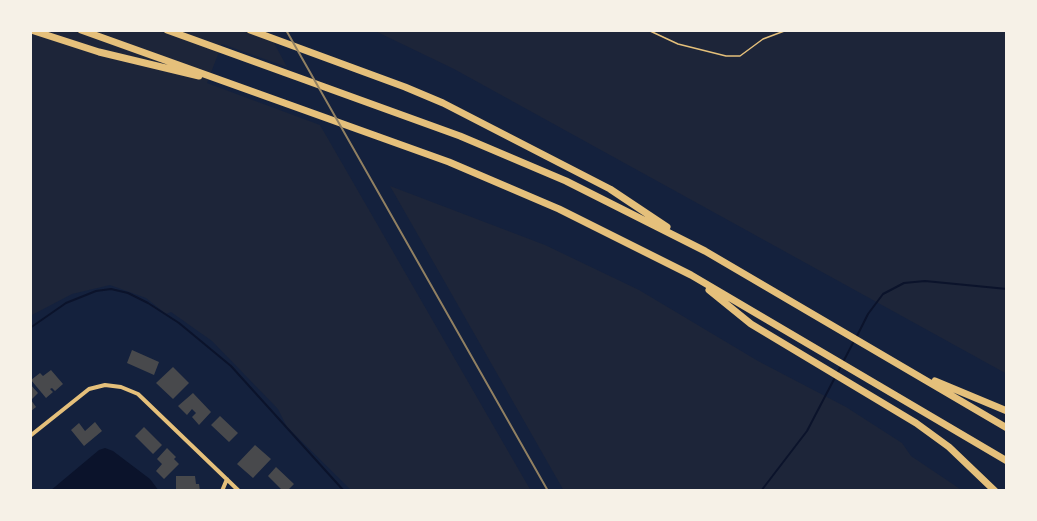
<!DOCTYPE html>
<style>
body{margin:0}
#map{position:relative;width:1037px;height:521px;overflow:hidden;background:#14213d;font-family:"Public Sans",sans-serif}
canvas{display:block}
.frame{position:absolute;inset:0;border:32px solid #f6f1e7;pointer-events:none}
</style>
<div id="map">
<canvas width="1037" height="521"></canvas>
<div class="frame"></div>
</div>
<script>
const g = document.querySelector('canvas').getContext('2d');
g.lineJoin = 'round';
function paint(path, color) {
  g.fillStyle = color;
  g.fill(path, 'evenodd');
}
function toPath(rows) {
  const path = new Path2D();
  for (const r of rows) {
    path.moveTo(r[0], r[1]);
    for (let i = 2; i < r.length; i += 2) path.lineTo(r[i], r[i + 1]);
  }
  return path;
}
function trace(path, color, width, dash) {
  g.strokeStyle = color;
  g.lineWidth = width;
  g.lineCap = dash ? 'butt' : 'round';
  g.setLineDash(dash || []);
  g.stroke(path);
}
const green = toPath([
 [30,30,267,30,287,67,222,44,207,83,320,125,531,491,352,491,287,427,278,409,212,341,171,312,166,314,146,298,110,285,72,294,30,316],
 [373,30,1007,30,1007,374,454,69],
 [390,186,545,245,639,290,758,361,846,407,902,443,911,456,963,491,564,491]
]);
const water = toPath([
 [105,448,113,451,150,479,159,491,50,491,99,450]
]);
const stream = toPath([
 [30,328,66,303,96,291,111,289,128,293,148,303,179,323,231,366,344,491],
 [857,336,868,314,883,294,904,283,925,281,1007,289],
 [761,491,807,431,854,341]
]);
const building = toPath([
 [132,350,159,362,154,375,127,363],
 [173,367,189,383,173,399,156,383],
 [51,370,63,384,55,391,52,388,50,389,53,392,46,398,31,380,40,373,43,376],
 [30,384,38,393,31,400,36,407,30,412],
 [193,393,211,412,199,425,192,417,196,413,192,409,187,415,178,406],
 [220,416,238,433,229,442,211,425],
 [95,422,102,431,84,446,71,430,79,423,85,431],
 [144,427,162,445,153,454,135,436],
 [255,445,271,459,253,478,237,464],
 [167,448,176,457,174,459,179,464,164,479,156,471,162,464,157,459],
 [276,467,294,484,287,491,283,491,268,476],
 [176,476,195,476,196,484,199,484,200,491,176,491]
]);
const path = toPath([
 [648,30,678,44,726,56,740,56,763,39,787,30]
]);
const minor = toPath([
 [30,436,89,389,105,385,121,387,138,394,239,491],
 [222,491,227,479]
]);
const motorway = toPath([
 [31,30,99,52,199,76],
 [81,30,449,162,559,209,691,275,1007,461],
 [167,30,460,136,566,181,705,251,1007,428],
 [250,30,405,87,443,103,610,189,667,227],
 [709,290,751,324,916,423,949,447,995,491],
 [935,381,1007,411]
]);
const rail = toPath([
 [286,30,548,491]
]);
paint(green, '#1d2539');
paint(water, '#0b132b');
trace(stream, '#0b132b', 2);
paint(building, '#48494c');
trace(path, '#e5c07b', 1.5);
trace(minor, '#e5c07b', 4);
trace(motorway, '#e5c07b', 7);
trace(rail, '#918062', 2);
</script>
